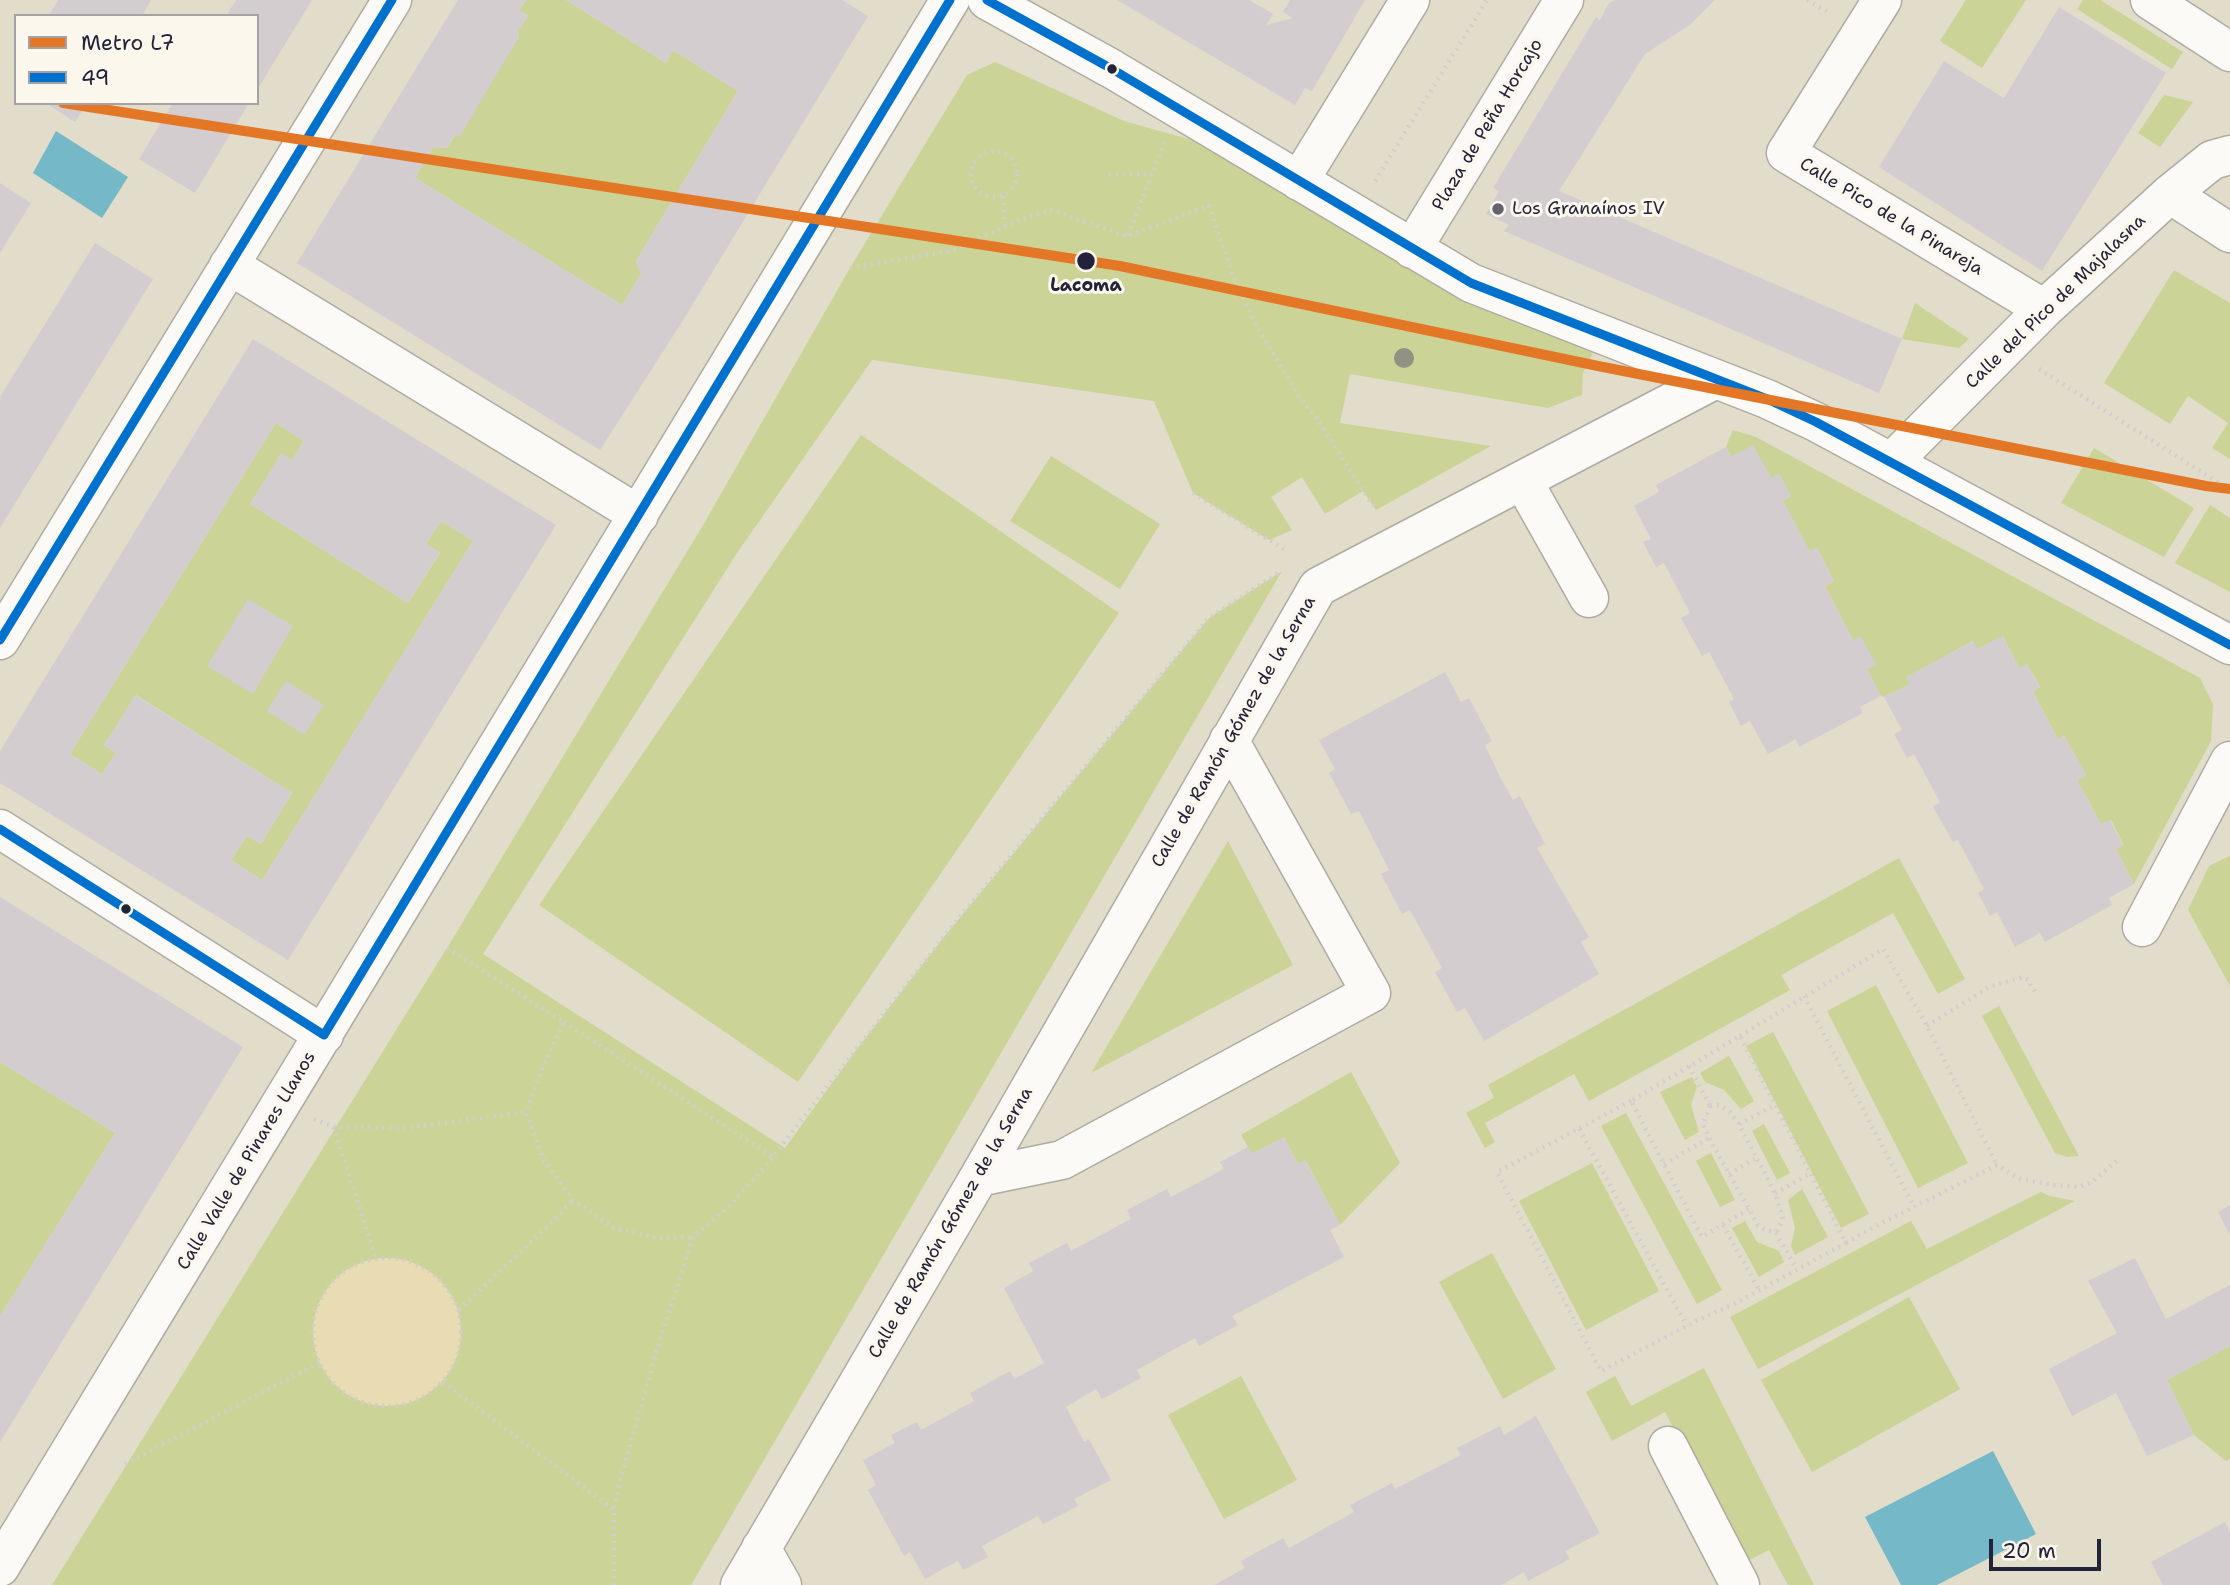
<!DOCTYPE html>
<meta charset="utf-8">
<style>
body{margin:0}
#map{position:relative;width:2230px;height:1585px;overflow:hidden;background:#e2dcca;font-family:"Shantell Sans",sans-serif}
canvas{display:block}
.legend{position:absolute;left:14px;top:14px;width:245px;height:91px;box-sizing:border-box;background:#fbf7ec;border:2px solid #a4a2a5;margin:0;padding:9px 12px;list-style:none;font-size:21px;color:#22223b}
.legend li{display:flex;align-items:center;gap:14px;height:35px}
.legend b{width:35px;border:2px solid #a4a2a5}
.scale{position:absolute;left:1989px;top:1539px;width:112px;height:32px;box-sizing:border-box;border:4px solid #22223b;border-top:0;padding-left:9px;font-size:21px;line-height:24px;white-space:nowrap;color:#22223b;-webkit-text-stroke:5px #fbf7ec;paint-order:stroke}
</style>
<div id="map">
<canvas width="2230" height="1585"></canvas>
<ul class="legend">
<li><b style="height:9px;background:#e37725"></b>Metro L7</li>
<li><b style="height:9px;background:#0072ce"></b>49</li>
</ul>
<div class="scale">20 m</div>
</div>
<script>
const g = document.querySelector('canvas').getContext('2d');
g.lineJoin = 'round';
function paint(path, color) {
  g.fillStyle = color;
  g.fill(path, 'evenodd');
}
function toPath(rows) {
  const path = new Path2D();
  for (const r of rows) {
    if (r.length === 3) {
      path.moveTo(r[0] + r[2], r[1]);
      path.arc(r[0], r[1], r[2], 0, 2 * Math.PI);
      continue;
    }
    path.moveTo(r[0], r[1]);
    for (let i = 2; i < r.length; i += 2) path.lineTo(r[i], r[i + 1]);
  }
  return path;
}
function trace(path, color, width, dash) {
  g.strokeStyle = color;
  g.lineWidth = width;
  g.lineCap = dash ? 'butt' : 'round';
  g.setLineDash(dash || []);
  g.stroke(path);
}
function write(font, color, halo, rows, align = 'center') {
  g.font = font + ' "Shantell Sans",sans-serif';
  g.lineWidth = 6;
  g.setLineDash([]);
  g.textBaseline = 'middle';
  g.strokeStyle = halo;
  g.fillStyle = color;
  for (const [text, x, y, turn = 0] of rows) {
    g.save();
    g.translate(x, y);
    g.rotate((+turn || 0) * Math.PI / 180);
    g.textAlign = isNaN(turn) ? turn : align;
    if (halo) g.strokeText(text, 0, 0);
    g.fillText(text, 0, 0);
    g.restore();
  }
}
const green = toPath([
 [526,0,566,0,666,63,673,50,738,91,636,261,641,274,622,305,415,178,433,147,447,148,519,37,518,31,528,16,519,10],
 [1966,0,2026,0,1982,68,1940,41],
 [2083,0,2100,0,2183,52,2172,69,2077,9],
 [995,62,1124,121,1224,149,1598,343,1583,373,1582,395,1548,408,1350,374,1340,423,1491,446,1376,510,1363,491,1325,514,1302,477,1271,497,1292,530,1269,540,1193,493,1154,401,872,360,737,553,483,954,785,1148,854,1053,943,938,1209,618,1282,571,691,1585,52,1585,447,948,702,527,850,268,967,75],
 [2164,95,2193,102,2160,147,2138,133],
 [2174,270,2230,303,2230,459,2212,448,2228,423,2188,396,2170,424,2104,383],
 [1915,303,1969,339,1959,348,1902,339],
 [276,423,304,441,292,460,281,454,250,504,408,603,440,553,426,544,441,521,473,541,262,880,231,860,247,836,261,844,292,793,136,695,104,745,116,753,102,774,70,754],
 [1733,430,1756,437,2200,678,2213,704,2211,741,2134,884,2116,849,2123,844,2111,820,2101,824,2077,780,2086,775,2064,735,2058,740,2033,691,2040,687,2027,664,2020,669,2003,637,1977,649,1973,641,1907,677,1910,684,1884,697,1881,696,1867,669,1875,664,1853,640,1825,586,1834,581,1817,548,1810,552,1783,501,1791,496,1779,474,1771,478,1753,446,1731,457,1726,447],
 [861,435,1119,613,798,1082,539,905],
 [2094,448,2194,508,2164,557,2061,503],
 [1051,456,1160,524,1120,589,1010,521],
 [2210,505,2230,518,2230,592,2175,563],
 [1228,841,1293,965,1091,1073],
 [2230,856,2230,986,2188,910,2209,866],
 [1899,858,1965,979,1938,994,1893,913,1781,975,1790,990,1589,1101,1574,1074,1485,1123,1495,1142,1485,1148,1466,1113,1494,1098,1488,1085],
 [1876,985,1968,1163,1918,1188,1827,1011],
 [1999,1006,2079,1156,2067,1157,2055,1153,1982,1016],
 [1773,1032,1869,1214,1841,1228,1746,1046],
 [1729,1056,1754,1101,1741,1109,1724,1090,1705,1082,1700,1073],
 [0,1062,115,1133,0,1316],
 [1351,1072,1400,1163,1340,1225,1306,1161,1298,1164,1284,1137,1252,1154,1241,1135],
 [1692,1077,1697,1087,1691,1105,1699,1132,1685,1140,1660,1092],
 [1626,1113,1722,1290,1697,1304,1601,1126],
 [1764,1124,1790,1173,1777,1180,1752,1131],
 [1711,1153,1735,1200,1720,1207,1696,1161],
 [1592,1163,1659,1291,1586,1330,1519,1201],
 [1802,1189,1828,1237,1795,1255,1791,1246,1795,1228,1788,1200],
 [2041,1192,2050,1196,2075,1201,1758,1369,1730,1317,1911,1221,1927,1249],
 [1745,1221,1757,1242,1779,1251,1784,1262,1759,1277,1732,1228],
 [1492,1253,1556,1369,1503,1399,1439,1282],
 [1909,1297,1960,1389,1812,1472,1761,1380],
 [2230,1346,2230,1459,2226,1461,2194,1435,2167,1380],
 [1704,1368,1814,1585,1788,1585,1769,1550,1746,1562,1665,1412,1612,1441,1586,1392,1615,1376,1631,1406],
 [1241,1376,1297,1480,1224,1519,1168,1415]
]);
const sand = toPath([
 [387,1332,74]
]);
const water = toPath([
 [56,131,128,177,102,218,33,173],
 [1993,1451,2036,1534,1937,1585,1901,1585,1865,1517]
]);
const building = toPath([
 [58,0,151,0,142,16,49,16],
 [236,0,312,0,257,90,257,16,226,16],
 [458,0,526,0,519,10,528,16,518,31,519,37,460,136,454,136,447,148,433,147,415,178,622,305,641,274,636,261,738,91,673,50,666,63,566,0,842,0,868,16,682,322,600,450,297,263],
 [1117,0,1249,0,1273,14,1266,25,1293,18,1283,12,1290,0,1365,0,1312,91,1305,88,1295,105],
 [1615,0,1715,0,1691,24,1645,54,1559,191,1902,339,1879,393,1504,231,1509,225,1486,214,1499,191,1493,188,1596,17,1600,20,1609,3],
 [2059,7,2166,73,2042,271,1879,167,1944,61,2004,98],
 [46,103,87,103,75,122],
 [173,103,249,103,195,193,139,159],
 [0,183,31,203,0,253],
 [95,243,153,279,0,528,0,397],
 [253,339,556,525,288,960,0,783,0,751],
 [276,423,304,441,292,460,281,453,250,504,408,603,440,552,426,544,441,521,473,541,262,880,231,860,247,836,261,844,292,793,135,695,104,746,116,753,102,774,70,754],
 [1753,445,1771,478,1779,473,1791,496,1783,501,1810,552,1816,547,1834,581,1825,586,1853,640,1861,636,1876,664,1867,669,1881,696,1860,707,1863,713,1799,747,1796,739,1768,754,1750,721,1741,726,1729,702,1734,699,1709,652,1702,656,1681,618,1690,613,1664,563,1656,567,1643,542,1651,539,1634,506,1659,492,1656,485,1726,447,1731,457],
 [248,599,293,626,253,694,207,666],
 [2002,636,2020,669,2027,664,2040,688,2033,691,2058,740,2064,735,2086,775,2077,780,2101,824,2110,820,2123,845,2116,849,2134,884,2109,898,2112,905,2045,942,2040,933,2015,947,1997,912,1990,916,1978,893,1984,889,1958,840,1953,842,1933,807,1940,802,1914,754,1907,758,1894,734,1902,730,1884,697,1910,684,1906,677,1974,641,1977,649],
 [1445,672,1461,702,1469,698,1492,741,1485,745,1500,777,1513,800,1520,796,1545,844,1537,848,1589,937,1581,942,1599,974,1484,1041,1465,1008,1457,1012,1435,972,1442,968,1410,910,1402,914,1381,874,1389,870,1359,811,1351,814,1329,773,1335,769,1319,740],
 [286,681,324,705,304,735,267,711],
 [0,897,243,1047,0,1442,0,1316,115,1133,0,1062],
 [1284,1137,1298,1164,1305,1160,1340,1225,1330,1230,1344,1257,1232,1316,1238,1325,1199,1346,1195,1338,1162,1356,1137,1370,1141,1378,1102,1399,1096,1389,1066,1407,1084,1442,1089,1439,1111,1480,1074,1499,1078,1506,1043,1524,1038,1516,982,1546,988,1557,963,1570,958,1561,925,1579,910,1552,904,1556,868,1490,876,1485,863,1460,895,1443,891,1435,917,1422,921,1430,974,1401,970,1393,1010,1371,1014,1379,1044,1363,1004,1288,1033,1271,1029,1263,1067,1243,1071,1251,1131,1219,1127,1210,1167,1189,1171,1197,1224,1169,1220,1162,1248,1147,1252,1154],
 [2230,1205,2230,1235,2218,1212],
 [2135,1258,2166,1319,2230,1285,2230,1346,2167,1380,2194,1435,2147,1456,2116,1393,2072,1416,2049,1369,2117,1333,2088,1281],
 [1536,1416,1600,1533,1565,1551,1570,1559,1528,1581,1524,1572,1501,1585,1214,1585,1245,1568,1241,1561,1283,1538,1289,1548,1354,1512,1350,1505,1392,1483,1395,1489,1461,1455,1457,1448,1500,1426,1504,1435],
 [2225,1522,2230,1532,2230,1585,2163,1585,2151,1562]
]);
const path = toPath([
 [1807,0,1831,14],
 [994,174,23],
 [1109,175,1152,174],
 [1375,181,1487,0],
 [1003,196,1005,226],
 [1128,235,1165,142],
 [850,268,954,250,1019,220,1051,210,1127,236,1209,206,1233,275,1257,327,1302,401,1315,416,1376,510],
 [2039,369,2230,490],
 [1193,493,1287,551],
 [447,948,564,1022,543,1067,526,1112,543,1159,573,1200,614,1228,658,1238,693,1237],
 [1804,996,1914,1207],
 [564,1022,773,1157],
 [1927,1026,1989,987,2023,977,2028,980,2036,994],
 [1740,1036,1883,949,1927,1026,1997,1165],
 [1689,1066,1710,1106],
 [1631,1101,1497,1172,1601,1371,1698,1320,1736,1303,1846,1243,1740,1036,1631,1101,1702,1237,1749,1209],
 [1710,1106,1703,1124,1709,1138,1758,1225,1766,1230,1776,1233,1797,1269],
 [1710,1106,1719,1105,1730,1112,1739,1124,1775,1193,1783,1219,1776,1233],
 [314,1119,334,1127,407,1128,526,1112],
 [1739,1124,1775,1105],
 [334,1127,376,1259],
 [1579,1129,1687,1326],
 [1664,1164,1709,1138],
 [1729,1174,1756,1158],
 [1775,1193,1810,1174],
 [1723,1225,1759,1290],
 [1846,1243,1876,1226,1997,1165,2020,1179,2053,1185,2079,1187,2092,1182,2119,1159],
 [387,1332,74],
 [459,1310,547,1227,573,1200],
 [443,1382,614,1510],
 [125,1464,319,1363],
 [614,1585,614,1510,620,1481,660,1339,693,1237,720,1215,765,1167,953,925,1209,618,1281,571]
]);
const minor = toPath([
 [987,0,1112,69,1471,283,1767,399,1816,422,2230,645],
 [1882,0,1786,153,2044,309],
 [2150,0,2230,52],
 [1299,181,1410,0],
 [2170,194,2230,233],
 [1412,249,1564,0],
 [229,265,639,515],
 [1892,462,2044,309,2170,194,2212,160,2230,155],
 [1523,481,1589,598],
 [0,640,392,0],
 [0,829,324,1035],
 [2142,927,2230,761],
 [979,1177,1062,1160,1371,993,1229,740],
 [1668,1446,1740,1585],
 [761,1548,782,1585],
 [0,1567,950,0],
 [740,1585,979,1177,1318,587,1716,379]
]);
const bus1 = toPath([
 [987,0,1112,69,1471,283,1767,399,1816,422,2230,645],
 [0,640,392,0],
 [0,829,324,1035],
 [324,1035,950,0]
]);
const metro1 = toPath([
 [63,103,1120,266,1598,366,2206,486,2230,489]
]);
const trees = [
 [1404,358]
];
const markers = [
 [1112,69,6,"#22223b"],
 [1498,209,7,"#65636d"],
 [1086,261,10,"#22223b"],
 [126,909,6,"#22223b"]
];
const streetNames = [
 ["Plaza de Peña Horcajo",1488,125,-59],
 ["Calle Pico de la Pinareja",1891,217,31],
 ["Calle del Pico de Majalasna",2056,302,-44],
 ["Calle de Ramón Gómez de la Serna",1234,732,-60],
 ["Calle Valle de Pinares Llanos",247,1161,-59],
 ["Calle de Ramón Gómez de la Serna",951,1223,-60]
];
const poiNames = [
 ["Los Granaínos IV",1512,209]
];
const stopNames = [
 ["Lacoma",1086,286]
];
paint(green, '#cbd397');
paint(sand, '#e9dbb2');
paint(water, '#75b8c7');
paint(building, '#d3cdd0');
trace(minor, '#afaba2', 41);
trace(path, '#d1cfcc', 4.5, [2, 5]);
trace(minor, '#fbfaf7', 38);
trace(bus1, '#0072ce', 9);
trace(metro1, '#e37725', 10);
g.fillStyle = '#919284';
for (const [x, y] of trees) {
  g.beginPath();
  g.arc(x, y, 10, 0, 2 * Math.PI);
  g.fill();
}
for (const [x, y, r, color] of markers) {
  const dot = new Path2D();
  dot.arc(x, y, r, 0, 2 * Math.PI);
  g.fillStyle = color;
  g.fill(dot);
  trace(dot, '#fbf7ec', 2.5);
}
write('18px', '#22223b', '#fbf7ec', streetNames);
write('18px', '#22223b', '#fbf7ec', poiNames, 'left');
write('bold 18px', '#22223b', '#fbf7ec', stopNames);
</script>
